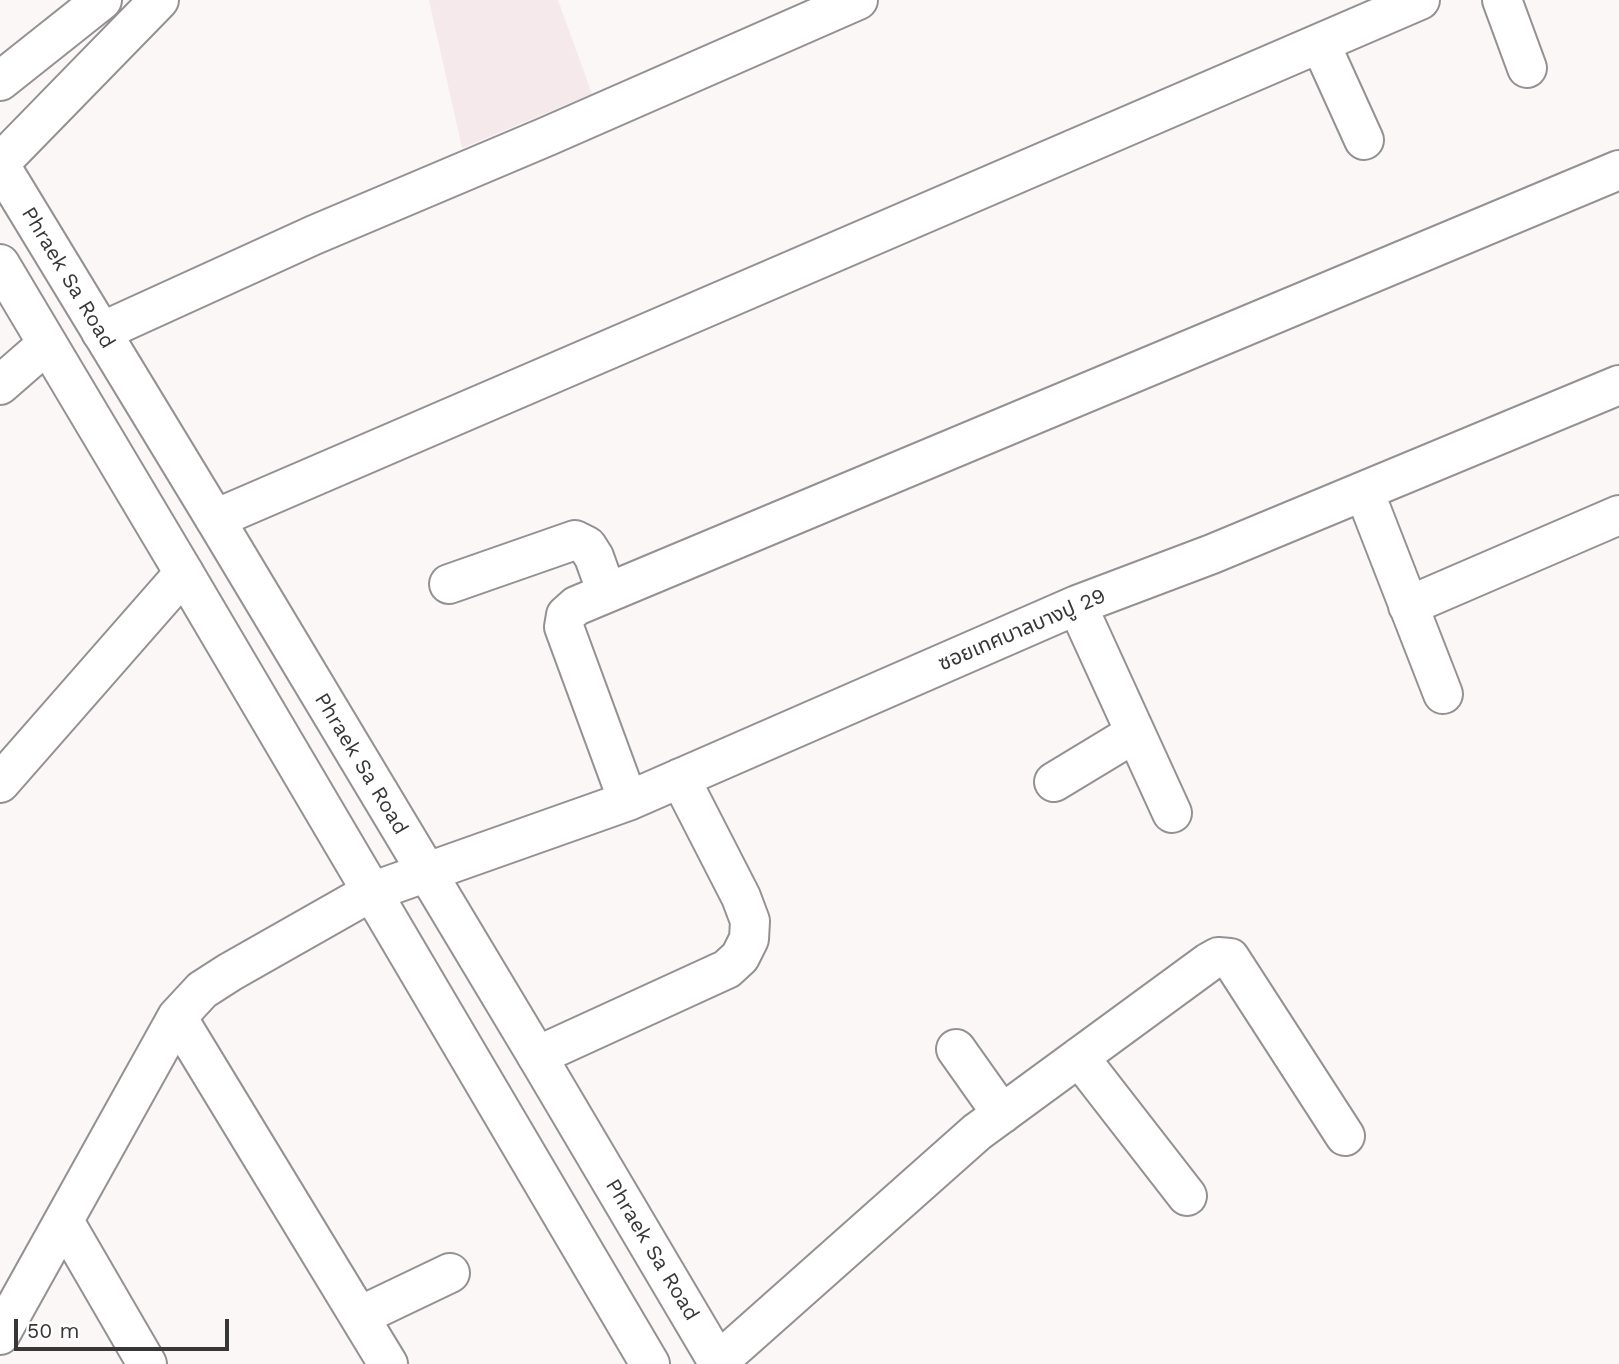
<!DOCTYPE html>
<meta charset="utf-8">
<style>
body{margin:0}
#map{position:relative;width:1619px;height:1364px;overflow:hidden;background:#fbf7f7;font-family:"Work Sans",sans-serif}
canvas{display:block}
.scale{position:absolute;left:14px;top:1319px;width:215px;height:32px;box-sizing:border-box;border:4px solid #383636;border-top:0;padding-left:9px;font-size:21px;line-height:24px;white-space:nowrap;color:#383636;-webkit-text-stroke:5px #fff;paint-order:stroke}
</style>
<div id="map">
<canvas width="1619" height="1364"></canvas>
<div class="scale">50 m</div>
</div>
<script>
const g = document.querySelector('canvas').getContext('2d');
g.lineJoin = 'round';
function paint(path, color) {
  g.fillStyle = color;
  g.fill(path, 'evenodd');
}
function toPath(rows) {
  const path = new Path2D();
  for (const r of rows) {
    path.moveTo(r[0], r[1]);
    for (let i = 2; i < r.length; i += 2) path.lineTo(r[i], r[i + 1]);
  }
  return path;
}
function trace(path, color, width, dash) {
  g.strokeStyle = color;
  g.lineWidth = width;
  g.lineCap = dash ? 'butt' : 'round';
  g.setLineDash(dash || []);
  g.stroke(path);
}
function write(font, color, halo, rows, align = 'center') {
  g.font = font + ' "Work Sans","Noto Sans Thai",sans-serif';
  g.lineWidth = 7;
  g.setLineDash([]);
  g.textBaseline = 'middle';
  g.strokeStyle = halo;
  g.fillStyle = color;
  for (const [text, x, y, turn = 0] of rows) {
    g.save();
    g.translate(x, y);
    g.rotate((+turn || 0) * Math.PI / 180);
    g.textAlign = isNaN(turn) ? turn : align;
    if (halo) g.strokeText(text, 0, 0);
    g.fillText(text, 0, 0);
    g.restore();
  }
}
const built = toPath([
 [429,0,558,0,592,94,462,148]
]);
const minor = toPath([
 [1502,0,1527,68],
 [1320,43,1364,140],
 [0,81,102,0],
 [0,163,159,0],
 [101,332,314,235,548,136,858,0],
 [0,385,47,344],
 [1364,491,1443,694],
 [215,519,1420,0],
 [449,584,575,540,587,546,594,557,607,593],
 [1077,605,1172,813],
 [1408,606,1619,515],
 [1054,782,1135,733],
 [0,783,184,573],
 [628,801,564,627,566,615,576,606,1619,170],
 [177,1017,388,1364],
 [956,1049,1002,1114],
 [537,1056,727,969,740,957,749,939,750,921,741,897,680,778],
 [1079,1057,1187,1196],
 [64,1221,147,1364],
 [360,1316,450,1273],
 [0,1335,177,1017,202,990,230,972,371,892,628,801,1077,605,1212,554,1619,385],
 [718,1362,977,1132,1209,962,1218,957,1230,958,1345,1136]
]);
const major = toPath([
 [0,165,215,519,537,1056,719,1364],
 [0,264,184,573,650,1364]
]);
const streetNames = [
 ["Phraek Sa Road",68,278,59],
 ["ซอยเทศบาลบางปู 29",1022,630,-23],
 ["Phraek Sa Road",361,764,59],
 ["Phraek Sa Road",652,1250,59]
];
paint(built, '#f6e9eb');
trace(minor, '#959192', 42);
trace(major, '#959192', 42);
trace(minor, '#fff', 38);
trace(major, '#fff', 38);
write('21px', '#383636', '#fff', streetNames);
</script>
